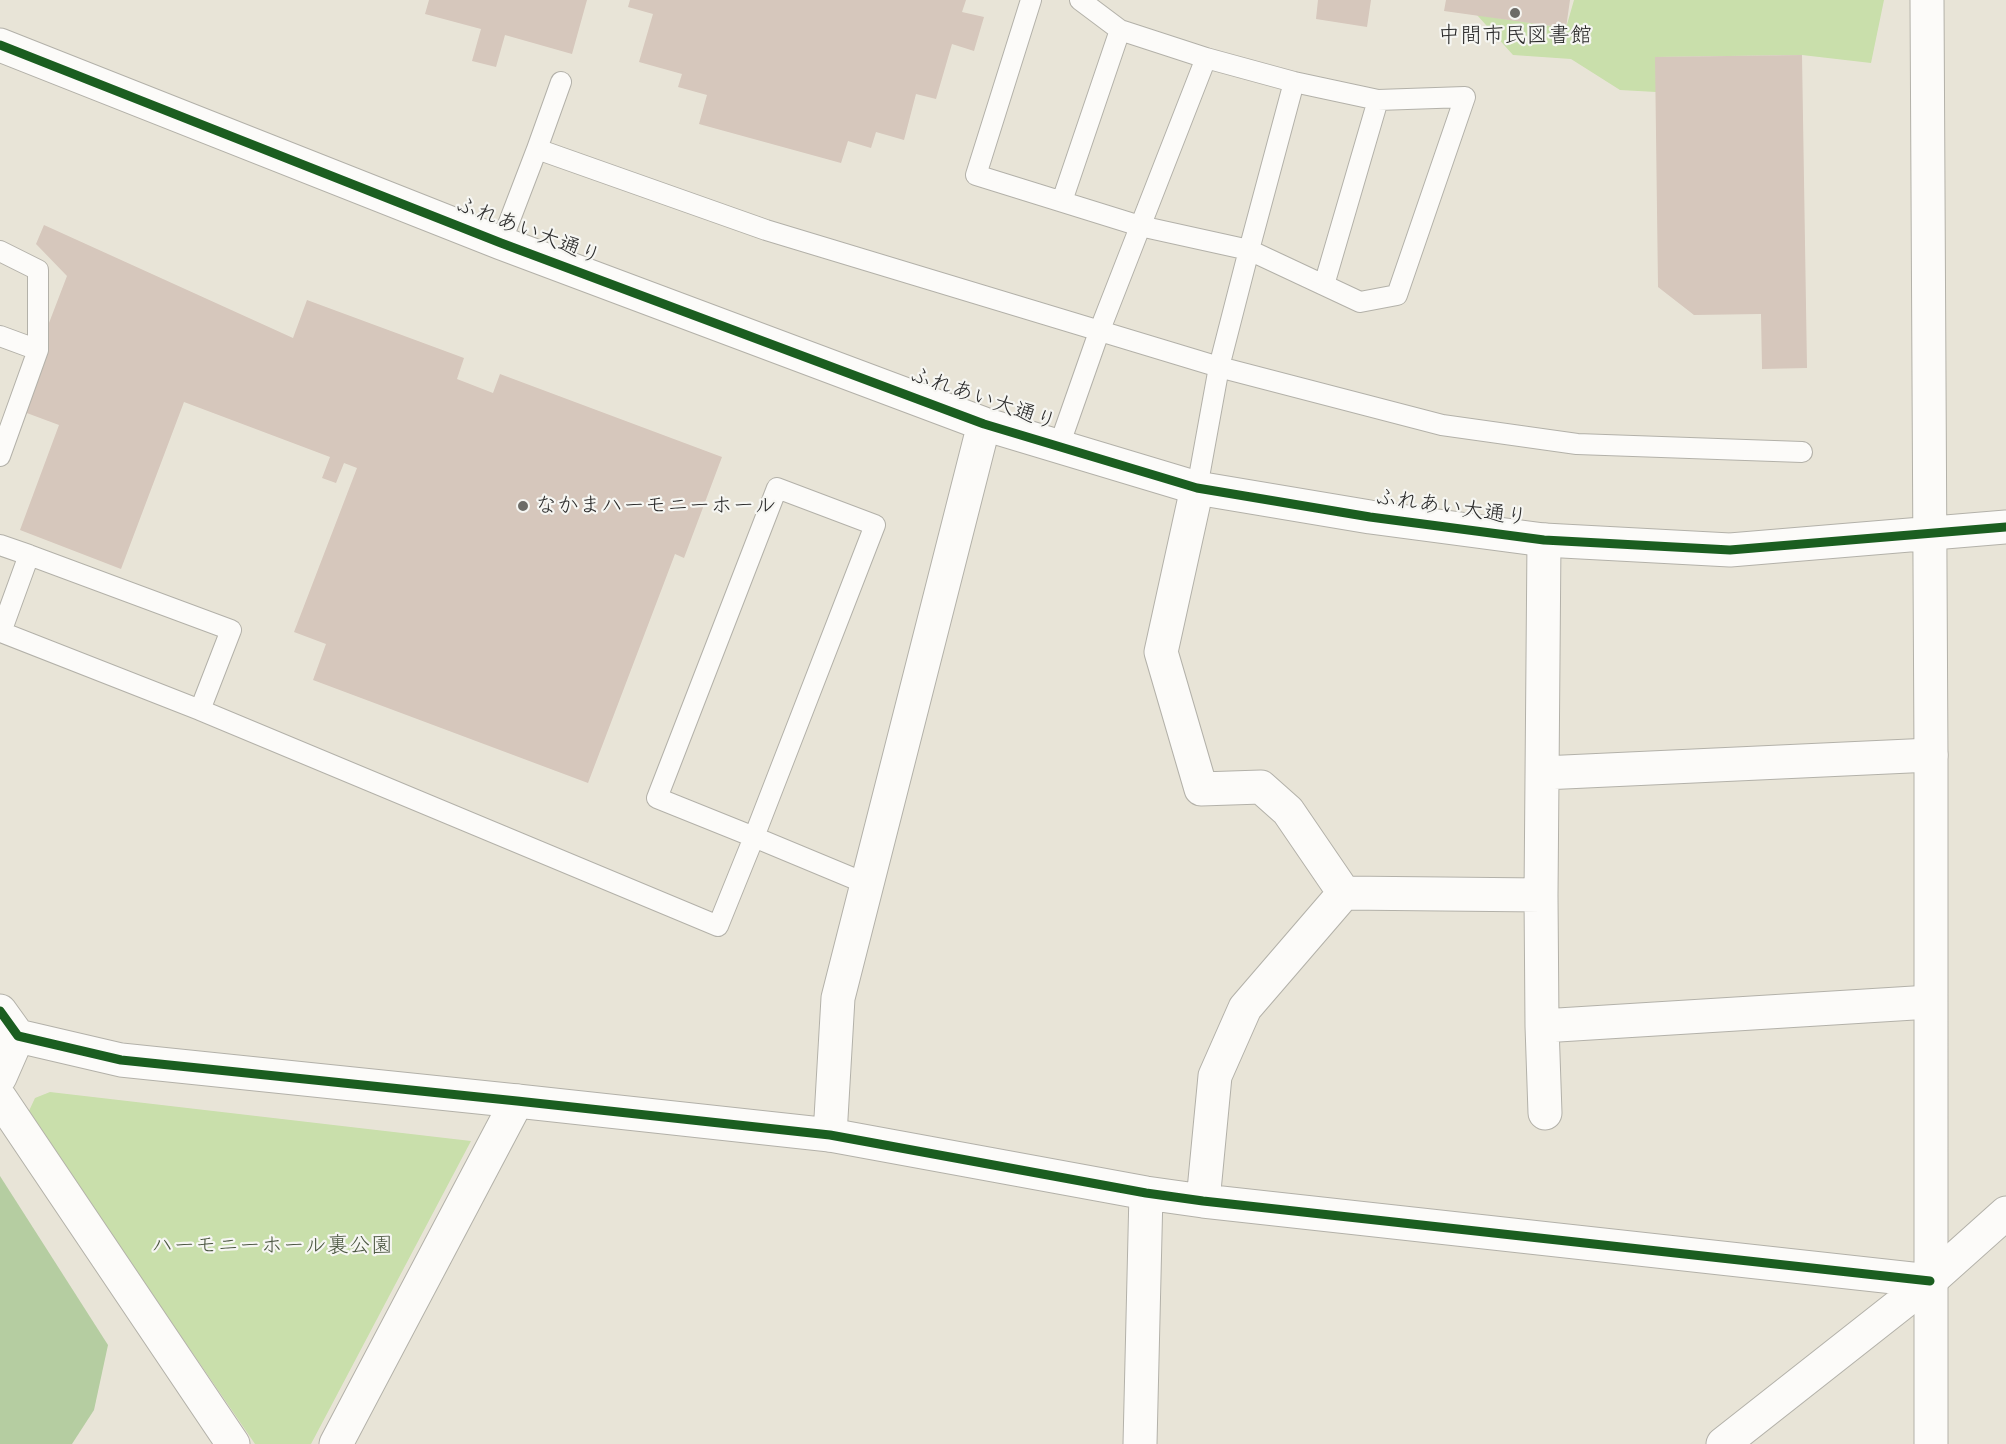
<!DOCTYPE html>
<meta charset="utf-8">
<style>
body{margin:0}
canvas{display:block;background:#e8e4d7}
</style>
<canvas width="2006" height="1444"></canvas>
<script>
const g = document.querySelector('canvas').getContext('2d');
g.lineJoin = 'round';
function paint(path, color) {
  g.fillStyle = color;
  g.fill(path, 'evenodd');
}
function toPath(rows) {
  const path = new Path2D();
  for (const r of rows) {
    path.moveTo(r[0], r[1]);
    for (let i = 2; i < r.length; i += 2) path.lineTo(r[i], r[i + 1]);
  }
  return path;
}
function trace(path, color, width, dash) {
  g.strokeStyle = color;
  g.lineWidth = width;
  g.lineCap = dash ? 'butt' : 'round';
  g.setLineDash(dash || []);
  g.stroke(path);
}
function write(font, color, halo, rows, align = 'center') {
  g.font = font + ' "Patrick Hand","Klee One",sans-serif';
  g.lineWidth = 4.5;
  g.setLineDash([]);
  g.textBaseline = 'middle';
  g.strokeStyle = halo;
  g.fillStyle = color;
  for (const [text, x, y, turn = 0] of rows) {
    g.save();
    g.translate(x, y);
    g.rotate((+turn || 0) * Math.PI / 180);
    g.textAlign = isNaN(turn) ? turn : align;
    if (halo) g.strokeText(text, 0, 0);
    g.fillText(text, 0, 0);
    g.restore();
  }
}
const green = toPath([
 [1574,0,1884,0,1871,63,1802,55,1656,57,1656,92,1620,90,1571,59,1513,55,1477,15,1566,28],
 [50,1092,471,1141,311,1444,255,1444,28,1113,35,1098]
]);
const forest = toPath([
 [0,1176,108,1345,94,1410,72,1444,0,1444]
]);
const building = toPath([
 [429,0,587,0,572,54,505,35,496,67,472,61,481,29,425,14],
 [630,0,966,0,962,12,984,17,974,51,952,44,936,99,916,94,904,140,876,132,871,148,848,141,841,163,699,124,707,95,678,87,682,74,639,62,653,14,628,7],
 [1318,0,1371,0,1367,27,1316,19],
 [1446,0,1570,0,1566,28,1444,11],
 [1802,55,1807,368,1762,369,1761,314,1694,315,1658,287,1655,57],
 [44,225,293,338,307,300,464,358,457,379,493,393,500,374,722,457,684,558,675,554,588,783,313,680,326,644,294,632,357,468,344,463,336,483,322,478,330,457,184,402,121,569,20,530,59,425,16,409,67,276,36,244]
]);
const service = toPath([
 [1031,0,976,175,1140,226,1249,250,1219,367,1197,488],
 [1206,58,1294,82,1378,100,1465,97,1397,295,1360,302,1249,250,1294,82],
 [537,149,561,82],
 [1062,201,1120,30],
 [501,243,537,149,766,230,1219,367,1442,425,1577,444,1802,452],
 [0,251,38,270,38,350,0,336],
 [1324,285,1378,100],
 [1059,446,1099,332,1206,58,1120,30,1080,0],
 [0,456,38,350],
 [0,545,29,555,231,630,200,710,1,632,29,555],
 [200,710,718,926,754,837,875,525,777,488,657,798,754,837,867,884]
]);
const minor = toPath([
 [1197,488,1161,652,1201,789,1261,787,1288,811,1344,893,1245,1008,1215,1076,1203,1201],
 [1544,540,1541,895,1542,1026,1545,1113],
 [1543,773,1931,755],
 [1344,893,1541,895],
 [1542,1026,1930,1002],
 [0,1077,18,1036],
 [0,1098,233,1444],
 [830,1135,1146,1193,1203,1201,1930,1281],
 [336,1444,517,1101],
 [1140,1444,1146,1193],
 [1723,1444,1930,1281,2006,1213]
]);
const tertiary = toPath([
 [1927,0,1931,755,1931,1444],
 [0,45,501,243,984,424,1197,488,1370,517,1544,540,1730,550,2006,527],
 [0,1011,18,1036,121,1060,517,1101,830,1135,838,998,984,424]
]);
const cycleway = toPath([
 [0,45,501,243,984,424,1197,488,1370,517,1544,540,1730,550,2006,527],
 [0,1011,18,1036,121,1060,517,1101,830,1135,1146,1193,1203,1201,1930,1281]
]);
const markers = [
 [1515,13,6,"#6d6c67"],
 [523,506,6,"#6d6c67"]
];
const poiNames = [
 ["中間市民図書館",1515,36],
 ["なかまハーモニーホール",535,506,"left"]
];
const streetNames = [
 ["ふれあい大通り",528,231,21],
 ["ふれあい大通り",983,399,19],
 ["ふれあい大通り",1451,508,8]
];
const parkNames = [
 ["ハーモニーホール裏公園",272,1246]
];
paint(green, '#c9dfab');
paint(forest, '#b5cda1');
paint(building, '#d6c7bc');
trace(service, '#b3b1a9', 22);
trace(minor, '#b3b1a9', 35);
trace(tertiary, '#b3b1a9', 35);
trace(service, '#fcfbf9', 20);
trace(minor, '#fcfbf9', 33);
trace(tertiary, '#fcfbf9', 33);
trace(cycleway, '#1b5e20', 9);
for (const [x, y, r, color] of markers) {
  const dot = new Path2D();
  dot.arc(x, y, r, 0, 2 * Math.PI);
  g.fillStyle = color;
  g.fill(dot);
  trace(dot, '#f6f6f2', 2);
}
write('22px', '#2b2b2b', '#f6f6f2', poiNames);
write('22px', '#2b2b2b', '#f6f6f2', streetNames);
write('22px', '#4c5742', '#f6f6f2', parkNames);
</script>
